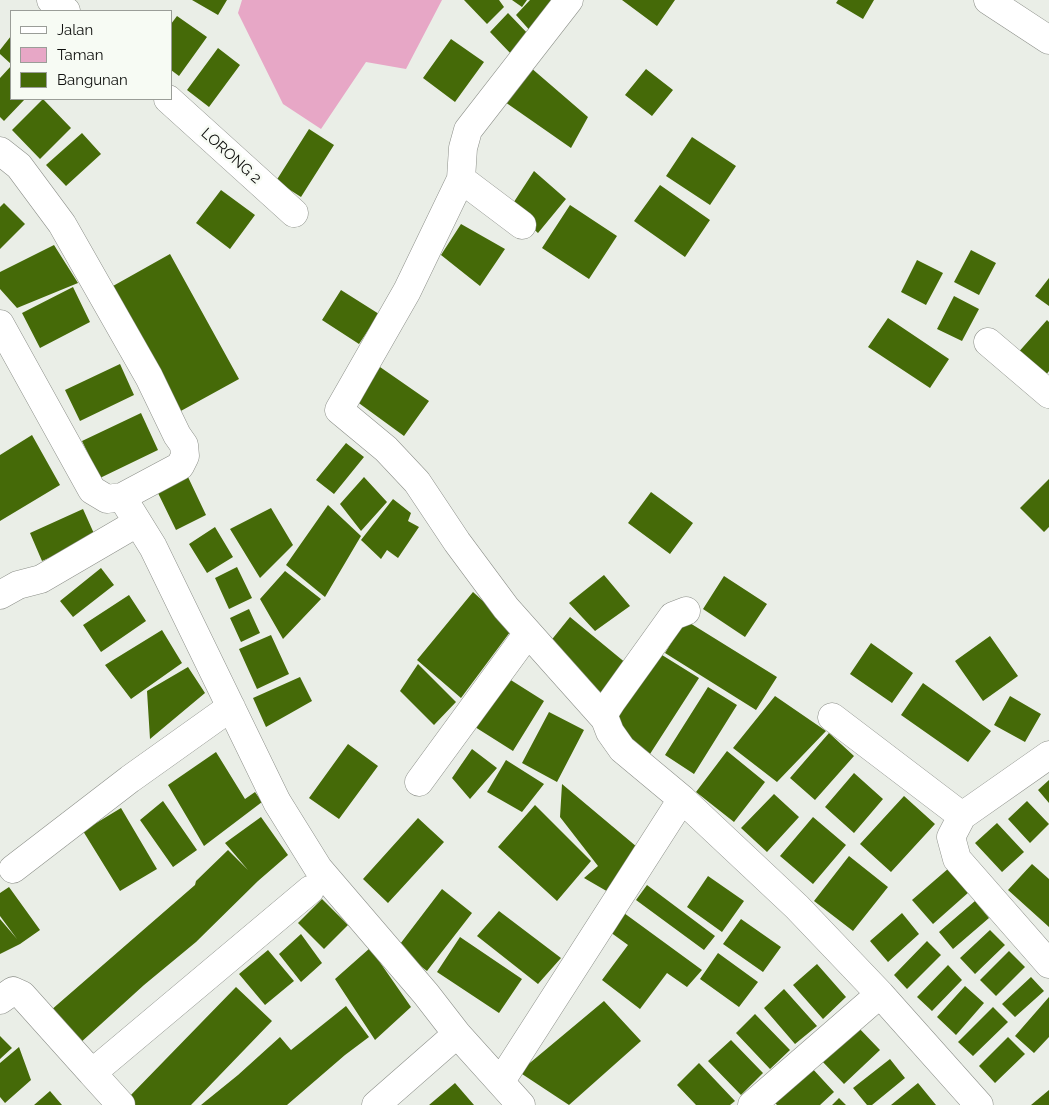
<!DOCTYPE html>
<style>
body{margin:0}
#map{position:relative;width:1049px;height:1105px;overflow:hidden;background:#eaeee7;font-family:Raleway,sans-serif}
canvas{display:block}
.legend{position:absolute;left:10px;top:10px;width:162px;height:90px;box-sizing:border-box;background:#f7fbf4;border:1px solid #9a9d98;margin:0;padding:6px 9px;list-style:none;font-size:15px;color:#0e0f0d}
.legend li{display:flex;align-items:center;gap:10px;height:25px}
.legend b{width:25px;border:1px solid #9a9d98}
</style>
<div id="map">
<canvas width="1049" height="1105"></canvas>
<ul class="legend">
<li><b style="height:6px;background:#fff"></b>Jalan</li>
<li><b style="height:14px;background:#e7a7c6"></b>Taman</li>
<li><b style="height:14px;background:#456a08"></b>Bangunan</li>
</ul>
</div>
<script>
const g = document.querySelector('canvas').getContext('2d');
g.lineJoin = 'round';
function paint(path, color) {
  g.fillStyle = color;
  g.fill(path, 'evenodd');
}
function toPath(rows) {
  const path = new Path2D();
  for (const r of rows) {
    path.moveTo(r[0], r[1]);
    for (let i = 2; i < r.length; i += 2) path.lineTo(r[i], r[i + 1]);
  }
  return path;
}
function trace(path, color, width, dash) {
  g.strokeStyle = color;
  g.lineWidth = width;
  g.lineCap = dash ? 'butt' : 'round';
  g.setLineDash(dash || []);
  g.stroke(path);
}
function write(font, color, halo, rows, align = 'center') {
  g.font = font + ' Raleway,sans-serif';
  g.lineWidth = 5;
  g.setLineDash([]);
  g.textBaseline = 'middle';
  g.strokeStyle = halo;
  g.fillStyle = color;
  for (const [text, x, y, turn = 0] of rows) {
    g.save();
    g.translate(x, y);
    g.rotate((+turn || 0) * Math.PI / 180);
    g.textAlign = isNaN(turn) ? turn : align;
    if (halo) g.strokeText(text, 0, 0);
    g.fillText(text, 0, 0);
    g.restore();
  }
}
const green = toPath([
 [242,0,442,0,406,69,366,62,321,129,283,104,238,13]
]);
const building = toPath([
 [192,0,227,0,218,15],
 [464,0,499,0,504,7,487,24],
 [512,0,527,0,522,7],
 [530,0,559,0,533,34,516,15],
 [622,0,675,0,657,26],
 [838,0,874,0,863,19,836,3],
 [508,13,531,37,512,55,490,32],
 [177,16,207,37,179,76,171,70,171,24],
 [11,36,11,64,0,54,0,50],
 [451,39,484,62,455,102,423,78],
 [218,48,240,65,209,107,187,90],
 [11,66,11,99,25,99,4,121,0,117,0,78],
 [530,67,588,117,571,148,505,102],
 [646,69,673,90,652,116,625,95],
 [43,99,71,128,40,159,12,130],
 [309,129,334,145,301,197,276,181],
 [82,133,101,154,66,186,46,165],
 [692,137,736,166,710,205,666,176],
 [534,171,566,199,538,233,510,208],
 [660,185,710,220,685,257,634,221],
 [221,190,255,215,230,249,196,223],
 [4,203,25,224,0,249,0,207],
 [570,205,617,236,589,279,542,248],
 [461,224,505,249,480,286,441,255],
 [54,245,78,283,17,308,0,289,0,272],
 [971,250,996,263,979,295,954,282],
 [170,254,239,379,179,412,113,286],
 [917,260,943,273,926,305,901,292],
 [1049,278,1049,306,1035,296],
 [73,287,90,322,40,348,22,313],
 [341,290,379,314,359,344,322,320],
 [954,296,979,309,962,341,937,329],
 [888,318,949,359,930,388,868,347],
 [1047,320,1049,322,1049,371,1043,379,1016,355],
 [120,364,134,395,80,421,65,390],
 [380,367,429,401,404,436,356,401],
 [141,413,158,450,100,478,82,441],
 [32,435,60,485,0,521,0,455],
 [346,443,364,457,334,494,316,480],
 [188,477,206,515,176,530,157,491],
 [364,477,387,502,361,531,340,504],
 [1049,479,1049,527,1044,532,1020,508],
 [651,492,693,523,670,554,628,523],
 [393,499,411,513,408,521,419,527,398,558,387,550,381,559,361,540],
 [328,505,361,536,325,597,286,565],
 [271,508,293,545,260,578,230,529],
 [83,509,96,538,42,561,30,533],
 [215,527,233,557,207,573,189,544],
 [237,567,252,598,229,609,215,578],
 [101,568,114,585,73,617,60,601],
 [285,571,321,599,283,639,260,599],
 [604,575,630,606,595,631,569,603],
 [724,576,767,604,745,637,703,609],
 [473,592,513,628,461,698,417,660],
 [129,595,146,621,101,652,83,625],
 [249,609,260,633,241,642,230,618],
 [570,617,627,664,603,694,545,648],
 [685,620,777,677,756,710,665,653],
 [162,630,182,663,131,699,105,665],
 [271,635,289,674,257,689,239,649],
 [990,636,1018,676,983,701,955,661],
 [871,643,913,673,892,703,850,674],
 [662,655,699,678,650,754,612,723],
 [418,664,456,702,434,725,400,691],
 [188,667,205,693,150,739,147,691],
 [300,677,312,701,266,727,253,698],
 [506,677,544,701,513,751,475,727],
 [923,683,991,731,968,762,901,715],
 [708,687,737,705,694,774,665,755],
 [775,696,826,731,777,782,733,748],
 [1010,696,1041,714,1025,742,994,725],
 [549,712,584,730,557,782,522,763],
 [829,733,854,756,815,800,790,778],
 [348,744,378,766,339,819,309,798],
 [472,749,497,768,470,799,452,778],
 [727,751,765,782,734,822,696,792],
 [216,752,245,799,255,792,262,802,204,846,168,785],
 [506,760,544,784,522,812,487,792],
 [854,773,883,799,854,833,825,807],
 [1049,780,1049,803,1038,790],
 [562,784,637,847,610,893,584,878,598,866,560,817],
 [774,794,799,817,767,852,741,828],
 [904,796,935,824,891,872,860,844],
 [163,801,197,850,173,867,140,820],
 [1027,801,1049,824,1030,843,1008,819],
 [535,805,591,861,557,901,498,847],
 [121,808,157,869,120,891,83,831],
 [261,817,288,855,258,881,196,942,144,985,79,1044,50,1011,195,885,196,881,228,850,248,870,225,843],
 [813,817,846,845,813,884,780,856],
 [418,818,444,842,388,903,363,879],
 [997,823,1024,852,1002,872,975,843],
 [849,856,888,887,853,931,814,901],
 [1032,864,1049,879,1049,927,1008,890],
 [949,868,969,892,933,924,912,900],
 [708,876,744,901,722,932,687,907],
 [647,885,715,936,704,950,636,900],
 [9,887,40,930,20,944,0,954,0,919,17,939,0,916,0,893],
 [442,889,472,913,427,971,397,948],
 [322,899,348,925,324,949,298,923],
 [975,901,989,918,953,949,939,932],
 [499,911,561,958,538,984,477,936],
 [624,913,702,970,687,987,667,973,640,1009,602,980,628,945,610,932],
 [902,913,919,934,888,962,870,941],
 [741,919,781,947,763,972,723,944],
 [990,930,1005,945,975,974,960,958],
 [301,934,322,963,301,982,279,954],
 [460,937,522,979,499,1013,437,972],
 [927,941,941,955,907,989,894,975],
 [370,948,411,1007,375,1040,335,979],
 [268,950,294,981,265,1005,239,974],
 [1009,951,1025,967,996,996,980,980],
 [718,953,758,982,739,1007,700,979],
 [817,964,846,997,823,1019,793,985],
 [948,965,962,980,932,1011,917,997],
 [1031,977,1044,991,1015,1017,1002,1004],
 [965,986,984,1003,956,1035,937,1017],
 [236,987,272,1021,191,1105,135,1105,128,1098],
 [784,989,817,1026,795,1044,764,1008],
 [1049,997,1049,1037,1034,1053,1015,1036],
 [604,1001,641,1041,569,1105,519,1072],
 [346,1006,369,1037,345,1055,287,1105,201,1105,238,1075,280,1037,291,1050],
 [993,1007,1008,1022,973,1056,958,1042],
 [755,1014,790,1050,770,1069,736,1033],
 [856,1025,880,1050,844,1084,820,1059],
 [0,1036,12,1048,0,1059],
 [1008,1037,1025,1054,995,1083,979,1066],
 [731,1040,763,1073,741,1095,708,1061],
 [19,1047,31,1080,5,1103,0,1097,0,1063],
 [890,1059,905,1078,872,1105,867,1105,853,1088],
 [699,1063,735,1101,730,1105,696,1105,677,1085],
 [811,1067,834,1092,820,1105,777,1105,773,1101],
 [455,1083,474,1105,429,1105],
 [918,1083,936,1105,891,1105],
 [1049,1090,1049,1105,1031,1105],
 [50,1091,62,1105,34,1105],
 [839,1098,846,1105,832,1105]
]);
const minor = toPath([
 [51,0,66,11],
 [569,0,468,130,463,148,461,179,407,291,339,410,386,449,417,482,457,542,506,608,605,719],
 [988,0,1049,40],
 [168,99,294,213],
 [0,151,19,166,62,224,149,377,177,435,184,445,185,456,180,466,122,497],
 [461,179,522,225],
 [0,324,92,490,107,499,122,497,153,547,277,802,318,868,426,994,457,1034,521,1105],
 [988,342,1049,394],
 [0,595,18,585,41,579,137,523],
 [686,611,673,616,612,701,605,712,605,719,610,732,622,749,682,799,797,907,880,994,979,1105],
 [832,717,962,816],
 [1049,755,962,816,951,837,957,859,1049,964],
 [419,782,528,633],
 [13,869,130,779,231,707],
 [0,1000,13,991,22,995,92,1073,310,890],
 [92,1073,121,1105],
 [501,1081,682,799],
 [376,1105,457,1034],
 [752,1105,880,994]
]);
const streetNames = [
 ["LORONG 2",231,156,42]
];
paint(green, '#e7a7c6');
paint(building, '#456a08');
trace(minor, '#8c8f89', 29);
trace(minor, '#fff', 28);
write('15px', '#0e0f0d', '#f7fbf4', streetNames);
</script>
